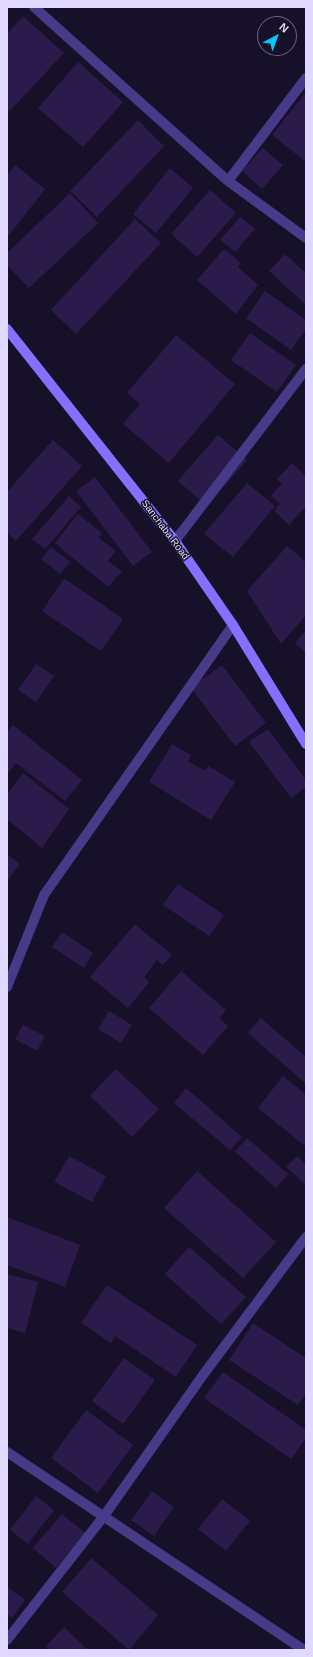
<!DOCTYPE html>
<style>
body{margin:0}
#map{position:relative;width:313px;height:1657px;overflow:hidden;background:#171029;font-family:Helvetica,sans-serif}
canvas{display:block}
.frame{position:absolute;inset:0;border:8px solid #e1d8ff;pointer-events:none}
.north{position:absolute;left:257px;top:16px;width:40px;height:40px;box-sizing:border-box;background:#171029;border:1px solid #68607f;border-radius:50%;rotate:41deg;font-size:11px;font-weight:700;line-height:16px;text-align:center;color:#e1d8ff}
.north::after{content:'';display:block;margin:auto;width:14px;height:18px;background:#04c7ff;clip-path:polygon(50% 0,100% 100%,50% 72%,0 100%)}
</style>
<div id="map">
<canvas width="313" height="1657"></canvas>
<div class="frame"></div>
<div class="north">N</div>
</div>
<script>
const g = document.querySelector('canvas').getContext('2d');
g.lineJoin = 'round';
function paint(path, color) {
  g.fillStyle = color;
  g.fill(path, 'evenodd');
}
function toPath(rows) {
  const path = new Path2D();
  for (const r of rows) {
    path.moveTo(r[0], r[1]);
    for (let i = 2; i < r.length; i += 2) path.lineTo(r[i], r[i + 1]);
  }
  return path;
}
function trace(path, color, width, dash) {
  g.strokeStyle = color;
  g.lineWidth = width;
  g.lineCap = dash ? 'butt' : 'round';
  g.setLineDash(dash || []);
  g.stroke(path);
}
function write(font, color, halo, rows, align = 'center') {
  g.font = font + ' Helvetica,sans-serif';
  g.lineWidth = 3;
  g.setLineDash([]);
  g.textBaseline = 'middle';
  g.strokeStyle = halo;
  g.fillStyle = color;
  for (const [text, x, y, turn = 0] of rows) {
    g.save();
    g.translate(x, y);
    g.rotate((+turn || 0) * Math.PI / 180);
    g.textAlign = isNaN(turn) ? turn : align;
    if (halo) g.strokeText(text, 0, 0);
    g.fillText(text, 0, 0);
    g.restore();
  }
}
const building = toPath([
 [23,16,64,53,10,111,7,108,7,34],
 [78,62,123,102,83,147,38,108],
 [306,92,306,162,272,135],
 [138,120,164,146,97,217,70,191],
 [263,148,283,165,262,189,242,171],
 [15,165,45,189,7,238,7,176],
 [170,168,193,188,156,233,133,214],
 [210,190,236,213,197,257,171,234],
 [70,193,98,223,29,288,7,265,7,253],
 [240,217,255,229,235,252,220,240],
 [135,219,161,243,76,334,51,310],
 [224,249,241,263,238,267,258,285,236,314,197,280],
 [285,254,306,273,306,305,269,271],
 [265,291,306,320,306,329,291,350,246,318],
 [250,333,296,365,277,392,231,360],
 [176,335,235,384,169,463,123,424,140,404,127,393],
 [218,435,247,460,207,506,178,481],
 [53,440,82,466,16,541,7,533,7,492],
 [292,463,306,476,306,506,289,525,274,511,280,504,271,496,282,483,277,479],
 [95,477,152,552,133,566,76,491],
 [247,483,275,506,233,557,204,534],
 [69,496,81,507,45,549,32,539],
 [78,514,102,533,99,538,116,551,108,561,122,571,108,587,55,543],
 [287,546,306,562,306,615,281,644,247,591],
 [51,547,70,562,60,574,41,559],
 [64,578,123,619,101,651,42,611],
 [306,630,306,653,295,643],
 [36,664,54,676,36,702,18,690],
 [222,665,266,723,235,746,191,688],
 [13,725,82,780,65,801,16,763,7,774,7,733],
 [268,729,306,780,306,787,291,798,249,742],
 [172,744,191,755,188,761,205,771,208,766,235,782,211,820,149,782],
 [23,773,69,809,42,848,7,819,7,795],
 [7,854,20,864,7,881],
 [178,884,224,915,209,936,163,905],
 [135,924,172,955,163,965,157,960,144,977,149,982,128,1008,90,977],
 [62,932,93,953,84,968,52,947],
 [181,971,226,1010,219,1018,228,1026,203,1055,149,1008],
 [109,1011,132,1025,121,1043,98,1029],
 [261,1018,306,1057,306,1084,248,1033],
 [23,1025,45,1036,37,1051,15,1039],
 [116,1069,159,1109,132,1137,90,1096],
 [283,1076,306,1095,306,1147,258,1108],
 [186,1088,242,1137,230,1150,174,1103],
 [247,1138,288,1174,276,1188,235,1152],
 [69,1156,106,1176,92,1202,54,1182],
 [297,1156,306,1164,306,1185,286,1167],
 [197,1171,276,1242,243,1278,164,1208],
 [7,1217,80,1245,65,1287,7,1265],
 [189,1247,246,1297,221,1324,165,1274],
 [7,1274,38,1282,25,1333,7,1328],
 [107,1285,197,1345,176,1377,115,1336,111,1343,81,1323],
 [253,1323,306,1358,306,1393,298,1405,229,1360],
 [124,1358,155,1380,123,1424,92,1401],
 [223,1372,306,1430,306,1438,291,1459,204,1398],
 [86,1410,133,1445,98,1493,51,1458],
 [152,1491,174,1507,154,1536,131,1520],
 [36,1496,54,1510,28,1544,10,1530],
 [222,1499,250,1521,226,1551,198,1529],
 [62,1514,85,1533,56,1568,33,1548],
 [91,1558,158,1615,129,1650,62,1592],
 [7,1587,25,1600,12,1618,7,1614],
 [64,1627,88,1650,50,1650,46,1646]
]);
const street = toPath([
 [34,7,228,181,306,238],
 [228,181,306,78],
 [175,541,306,369],
 [7,987,44,895,233,625],
 [7,1452,304,1650],
 [7,1640,104,1516,203,1375,306,1237]
]);
const secondary = toPath([
 [7,329,175,541,233,625,306,744]
]);
const streetNames = [
 ["Sanchaba Road",165,530,53]
];
paint(building, '#2b1b4b');
trace(street, '#473a89', 10);
trace(secondary, '#846fff', 10);
write('10px', '#e1d8ff', '#171029', streetNames);
</script>
